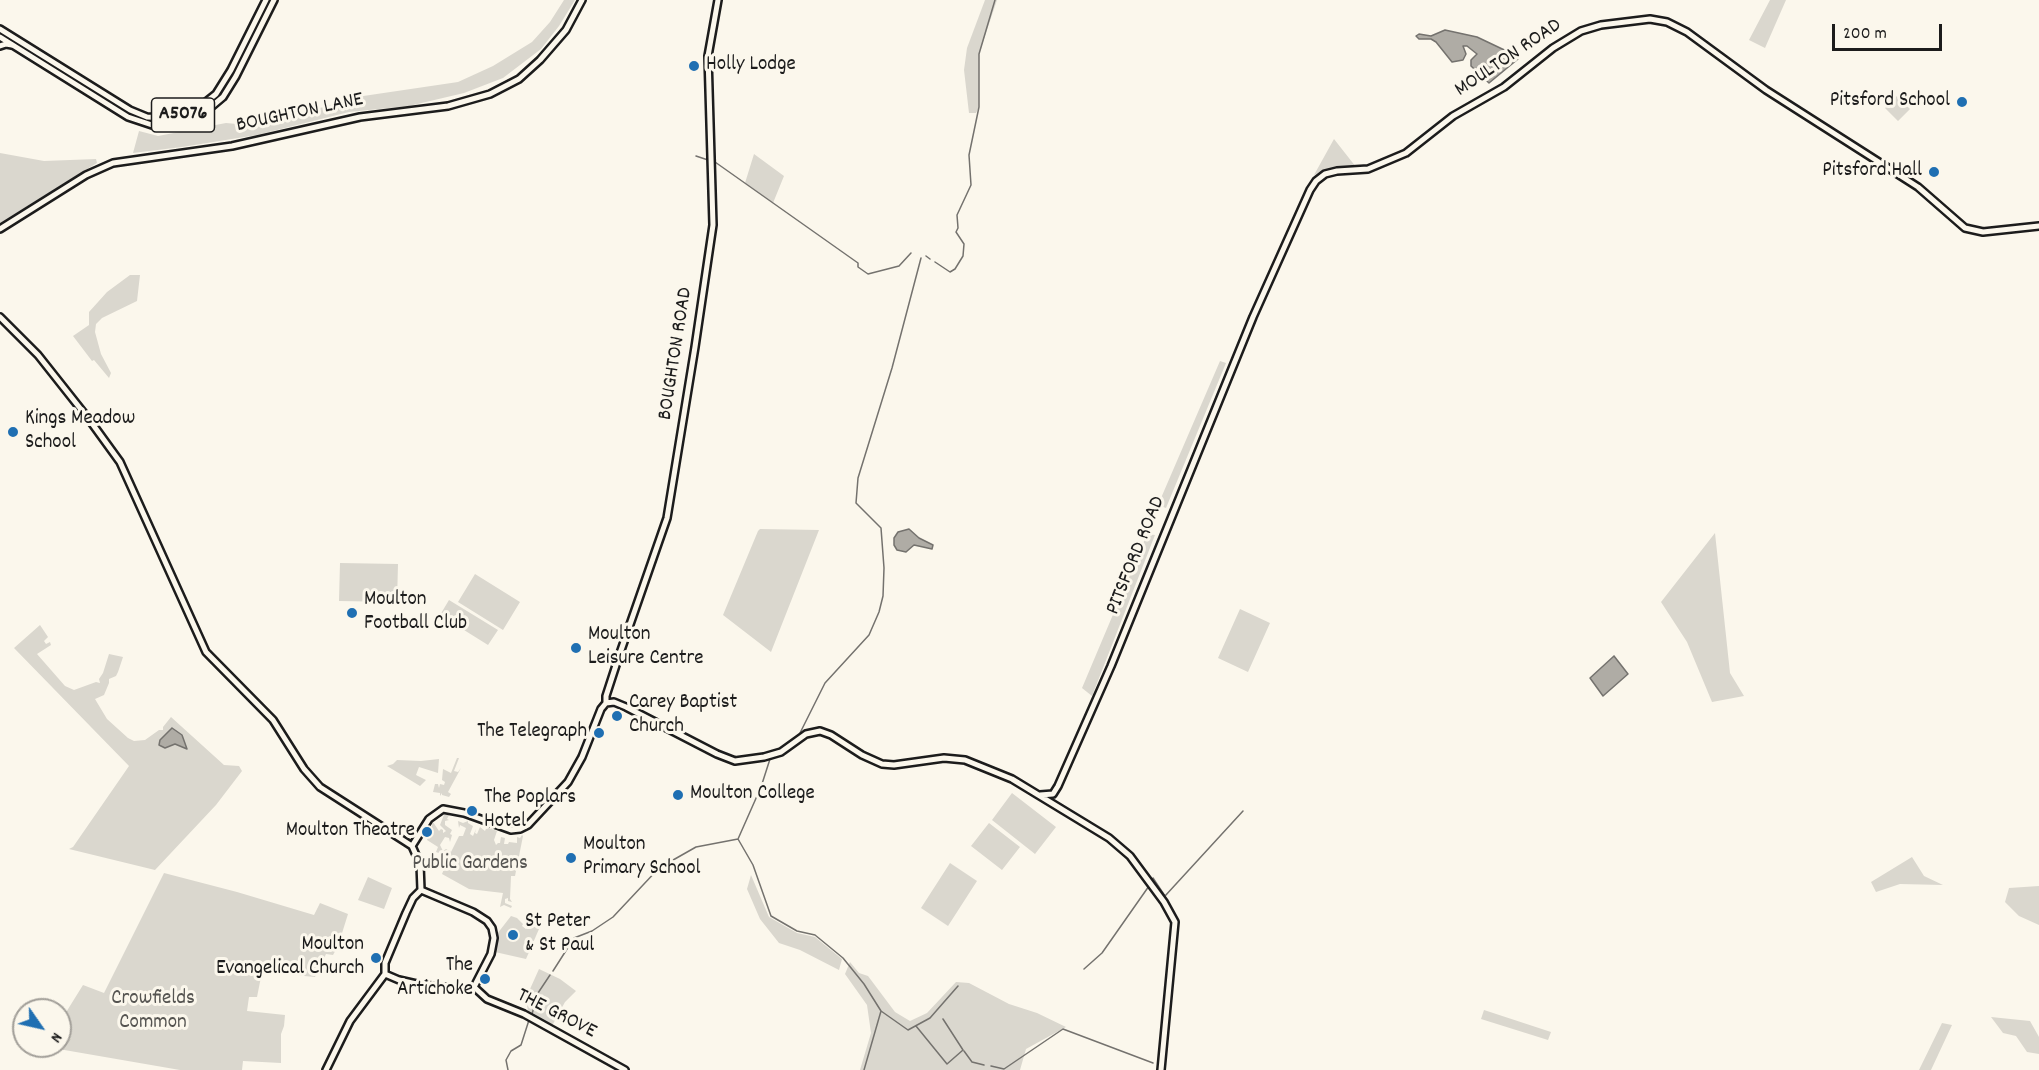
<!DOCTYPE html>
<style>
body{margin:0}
#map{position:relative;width:2039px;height:1070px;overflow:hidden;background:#fbf7ec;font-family:Dekko,sans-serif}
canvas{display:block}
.north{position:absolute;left:12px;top:998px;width:60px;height:60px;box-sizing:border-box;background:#fbf7ec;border:2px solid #a29f99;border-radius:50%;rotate:124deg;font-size:16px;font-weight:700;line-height:24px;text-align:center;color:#1c1c1c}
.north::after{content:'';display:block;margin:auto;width:21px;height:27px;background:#1f6fb2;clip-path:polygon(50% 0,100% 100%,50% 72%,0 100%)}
.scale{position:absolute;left:1832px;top:24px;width:110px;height:27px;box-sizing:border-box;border:3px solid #1c1c1c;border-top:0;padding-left:8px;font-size:18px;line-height:21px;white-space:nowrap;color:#1c1c1c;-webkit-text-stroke:4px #fbf7ec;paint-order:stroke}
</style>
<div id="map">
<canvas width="2039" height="1070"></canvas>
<div class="north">N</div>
<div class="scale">200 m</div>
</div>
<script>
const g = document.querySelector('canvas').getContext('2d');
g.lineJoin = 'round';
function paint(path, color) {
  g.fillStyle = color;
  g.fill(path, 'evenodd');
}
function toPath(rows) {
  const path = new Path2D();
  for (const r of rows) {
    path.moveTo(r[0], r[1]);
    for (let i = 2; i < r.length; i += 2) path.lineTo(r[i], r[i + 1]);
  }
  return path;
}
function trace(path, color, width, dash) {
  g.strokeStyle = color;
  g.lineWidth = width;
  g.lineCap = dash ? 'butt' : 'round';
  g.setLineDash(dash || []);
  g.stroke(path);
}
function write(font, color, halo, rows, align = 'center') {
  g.font = font + ' Dekko,sans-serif';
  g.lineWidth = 6;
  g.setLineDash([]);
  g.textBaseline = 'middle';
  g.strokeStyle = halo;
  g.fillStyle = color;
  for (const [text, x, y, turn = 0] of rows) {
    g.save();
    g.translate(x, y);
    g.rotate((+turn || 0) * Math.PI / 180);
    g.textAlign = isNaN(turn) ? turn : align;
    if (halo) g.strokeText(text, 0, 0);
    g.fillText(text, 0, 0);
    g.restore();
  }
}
const green = toPath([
 [564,0,575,0,559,26,541,49,503,78,464,93,409,106,349,112,257,135,182,147,133,153,139,131,158,136,226,123,248,125,328,106,343,99,458,82,493,66,532,42,550,22],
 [985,0,997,0,979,54,979,107,976,113,969,113,964,70,967,48],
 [1770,0,1786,0,1765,48,1749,40],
 [256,28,233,76,216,101,201,113,179,121,156,122,138,119,123,112,62,72,120,107,139,116,158,120,174,120,198,112,220,93],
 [1897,96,1910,109,1898,121,1885,108],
 [1334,139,1356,167,1335,167,1314,175],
 [0,153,44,161,96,159,97,163,0,223],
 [754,154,784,176,773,203,745,183],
 [130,275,140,275,137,301,102,318,96,324,95,332,101,354,111,373,109,378,94,360,92,361,73,336,89,325,89,312,107,292],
 [1220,361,1226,363,1166,508,1158,505],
 [760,529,819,530,771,652,723,615,758,531],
 [1715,533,1730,673,1744,696,1712,702,1687,642,1661,602],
 [1147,534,1155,535,1092,696,1082,688],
 [340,563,398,564,397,602,339,601],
 [475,574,520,602,503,630,458,602],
 [449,600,498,630,488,645,440,615],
 [1240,609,1270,623,1248,672,1218,658],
 [40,625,48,637,44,641,46,644,50,642,51,645,37,654,65,686,74,690,96,682,100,683,99,679,103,673,109,654,123,657,118,672,116,676,109,679,109,683,104,695,95,699,107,719,128,738,134,741,145,740,159,730,163,730,163,727,171,717,224,765,239,766,242,771,216,805,155,870,69,849,73,847,129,766,14,648],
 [457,758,459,758,454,771,458,772,461,768,448,792,451,794,449,797,442,795,442,793,440,796,440,793,433,792,435,784,438,784,439,788,440,784,444,785,445,782,442,780,443,769,451,773],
 [439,759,438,773,419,767,416,775,426,780,420,786,387,766,393,764,397,760,421,761],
 [1012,793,1056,827,1035,854,992,820],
 [445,812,450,813,447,819,449,820,445,821,445,825,452,830,450,834,452,835,450,842,449,838,445,837,440,845,443,851,446,849,451,852,459,836,463,836,466,828,460,825,459,828,458,821,463,823,468,821,468,823,473,826,470,834,473,836,476,829,475,833,477,834,480,827,485,831,488,824,490,825,489,828,497,831,494,840,496,845,498,843,500,843,501,837,505,838,504,844,508,844,509,842,517,843,517,837,520,838,522,835,523,836,515,876,511,876,510,899,512,902,508,901,508,898,505,899,505,903,512,906,511,908,504,905,500,907,503,893,469,889,442,874,449,857,436,852,438,847,427,840,433,822,439,831,441,829,443,830,443,833,446,831,440,825],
 [989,823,1020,847,1002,870,971,846],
 [1912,857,1924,876,1943,885,1900,884,1876,892,1871,882],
 [950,863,977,881,948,926,921,908],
 [164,873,237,892,314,915,320,903,348,914,338,946,333,955,326,954,315,977,262,972,257,997,249,997,247,1011,285,1015,284,1026,281,1034,281,1063,243,1061,242,1070,180,1070,47,1047,60,1046,60,1022,83,985,104,993],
 [751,875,769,917,797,933,815,937,842,959,839,970,800,950,779,943,760,919,747,889],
 [368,877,392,888,384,909,358,900],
 [2039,886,2039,925,2019,916,2005,902,2009,888],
 [511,916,517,918,523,924,522,926,526,929,529,924,539,929,526,959,495,952,497,934],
 [850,962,859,973,868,976,895,1012,910,1021,927,1013,956,982,969,983,1009,1004,1037,1013,1066,1027,1026,1049,1020,1070,860,1070,871,1033,867,1005,845,974],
 [539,969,560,979,576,991,565,1002,553,1024,549,1025,528,1012,526,998],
 [1484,1010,1551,1032,1548,1040,1481,1019],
 [1991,1017,2030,1021,2039,1037,2039,1054,2027,1052,2016,1036,2003,1033],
 [1942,1023,1952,1025,1931,1070,1919,1070]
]);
const water = toPath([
 [1445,30,1477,37,1517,56,1518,59,1489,83,1471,66,1471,60,1477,54,1467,46,1463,46,1466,54,1463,60,1452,62,1436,42,1431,39,1419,39,1416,36,1419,34,1431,36,1445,30],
 [909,529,919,538,933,545,932,549,914,545,906,552,897,550,894,545,894,538,898,532,909,529],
 [1614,656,1628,674,1603,696,1590,678,1614,656],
 [172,728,182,735,187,749,175,744,165,748,159,745,160,740,172,728]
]);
const stream = toPath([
 [696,156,708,160],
 [715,162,858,263,858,267,868,274,899,266,911,253],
 [926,256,930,259],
 [935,262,950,272,955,269,963,256,964,244,956,232,958,228,957,215,971,185,969,155,979,107,979,54,995,0],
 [798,737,825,683,869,635,879,612,883,596,884,568,881,528,856,503,858,478,892,368,921,258],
 [738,839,753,865,771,916,797,931,815,935,843,958,864,984,881,1011,864,1070],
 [1152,880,1153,878,1165,896,1243,811],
 [1084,969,1102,953,1149,886],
 [553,971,574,938,592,931,613,917,659,868,696,847,738,839,761,787,770,759,784,754,796,744],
 [881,1011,908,1030,930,1018,958,986],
 [532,1014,538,993,550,975],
 [916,1026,947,1064,963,1050,943,1019],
 [964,1051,972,1062,984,1065],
 [991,1066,1004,1069,1063,1029,1153,1063],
 [508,1070,506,1060,511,1051,521,1045,529,1020]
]);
const secondary = toPath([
 [0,46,6,44,12,45],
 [0,229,86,175,113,163,232,146,360,117,448,106,490,94,519,79,540,60,566,30,582,0],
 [0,317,38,355,91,422,120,462,206,652,273,720,304,769,320,787,412,846,420,864,421,890],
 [606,703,614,702,626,707,717,754,735,761,764,757,781,752,806,734,820,731,831,735,862,755,882,764,894,765,944,758,965,760,1012,779,1109,838,1130,856,1164,902,1175,922,1161,1070],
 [606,703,606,696,619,656,667,518,695,347,713,225,708,56,718,0],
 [1040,795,1053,794,1058,786,1111,666,1253,317,1310,190,1316,181,1325,174,1337,171,1368,169,1406,153,1453,116,1504,87,1553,48,1581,31,1601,25,1650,19,1667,22,1687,32,1766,90,1918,187,1965,228,1983,232,2039,226],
 [412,846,429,819,443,809,464,813,511,830,520,829,528,825,568,782,582,757,601,709,606,703],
 [421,890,473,912,487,921,492,928,494,938,491,954,474,987],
 [385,974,385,963,406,913,413,898,421,890],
 [385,974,399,980,421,985,464,989,474,987],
 [474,987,487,999,524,1014,625,1070],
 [326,1070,350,1021,385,974]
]);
const primary = toPath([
 [0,29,130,110,147,117,170,118,196,110,216,94,231,70,266,0],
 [0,37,128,117,152,125,176,124,204,113,223,97,236,76,274,0]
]);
const markers = [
 [694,66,6,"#1f6fb2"],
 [1962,102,6,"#1f6fb2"],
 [1934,172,6,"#1f6fb2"],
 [13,432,6,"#1f6fb2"],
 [352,613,6,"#1f6fb2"],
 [576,648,6,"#1f6fb2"],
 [617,716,6,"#1f6fb2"],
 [599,733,6,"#1f6fb2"],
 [678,795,6,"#1f6fb2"],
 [472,811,6,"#1f6fb2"],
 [427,832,6,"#1f6fb2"],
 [571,858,6,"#1f6fb2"],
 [513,935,6,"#1f6fb2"],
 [376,958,6,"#1f6fb2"],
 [485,979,6,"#1f6fb2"]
];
const shields = [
 [183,115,63]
];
const shieldNames = [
 ["A5076",183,115]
];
const streetNames = [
 ["MOULTON ROAD",1509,59,-34],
 ["BOUGHTON LANE",300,114,-12],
 ["BOUGHTON ROAD",677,354,-81],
 ["PITSFORD ROAD",1137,556,-68],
 ["THE GROVE",556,1015,27]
];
const poiNames = [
 ["Holly Lodge",706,66],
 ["Pitsford School",1950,102,"right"],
 ["Pitsford Hall",1922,172,"right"],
 ["Kings Meadow",25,420],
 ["School",25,444],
 ["Moulton",364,601],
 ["Football Club",364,625],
 ["Moulton",588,636],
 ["Leisure Centre",588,660],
 ["Carey Baptist",629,704],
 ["Church",629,728],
 ["The Telegraph",587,733,"right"],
 ["Moulton College",690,795],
 ["The Poplars",484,799],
 ["Hotel",484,823],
 ["Moulton Theatre",415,832,"right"],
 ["Moulton",583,846],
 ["Primary School",583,870],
 ["St Peter",525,923],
 ["& St Paul",525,947],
 ["Moulton",364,946,"right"],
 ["Evangelical Church",364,970,"right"],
 ["The",473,967,"right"],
 ["Artichoke",473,991,"right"]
];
const parkNames = [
 ["Public Gardens",470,865],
 ["Crowfields",153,1000],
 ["Common",153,1024]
];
paint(green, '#dad7ce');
paint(water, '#afaca5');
trace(water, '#74726e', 1.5);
trace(stream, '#74726e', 1.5);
trace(secondary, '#1c1c1c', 10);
trace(primary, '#1c1c1c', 10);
trace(secondary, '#fbf7ec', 5);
trace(primary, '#fbf7ec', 5);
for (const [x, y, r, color] of markers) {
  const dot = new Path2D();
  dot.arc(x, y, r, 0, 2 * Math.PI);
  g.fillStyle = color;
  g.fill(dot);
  trace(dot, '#fbf7ec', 2);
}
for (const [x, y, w] of shields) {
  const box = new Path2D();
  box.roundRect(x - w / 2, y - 17, w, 34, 4.5);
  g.fillStyle = '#fbf7ec';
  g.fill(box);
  trace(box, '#1c1c1c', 1.5);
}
write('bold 20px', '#1c1c1c', null, shieldNames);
write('21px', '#1c1c1c', '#fbf7ec', streetNames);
write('21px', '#1c1c1c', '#fbf7ec', poiNames, 'left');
write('21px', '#555451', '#fbf7ec', parkNames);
</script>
